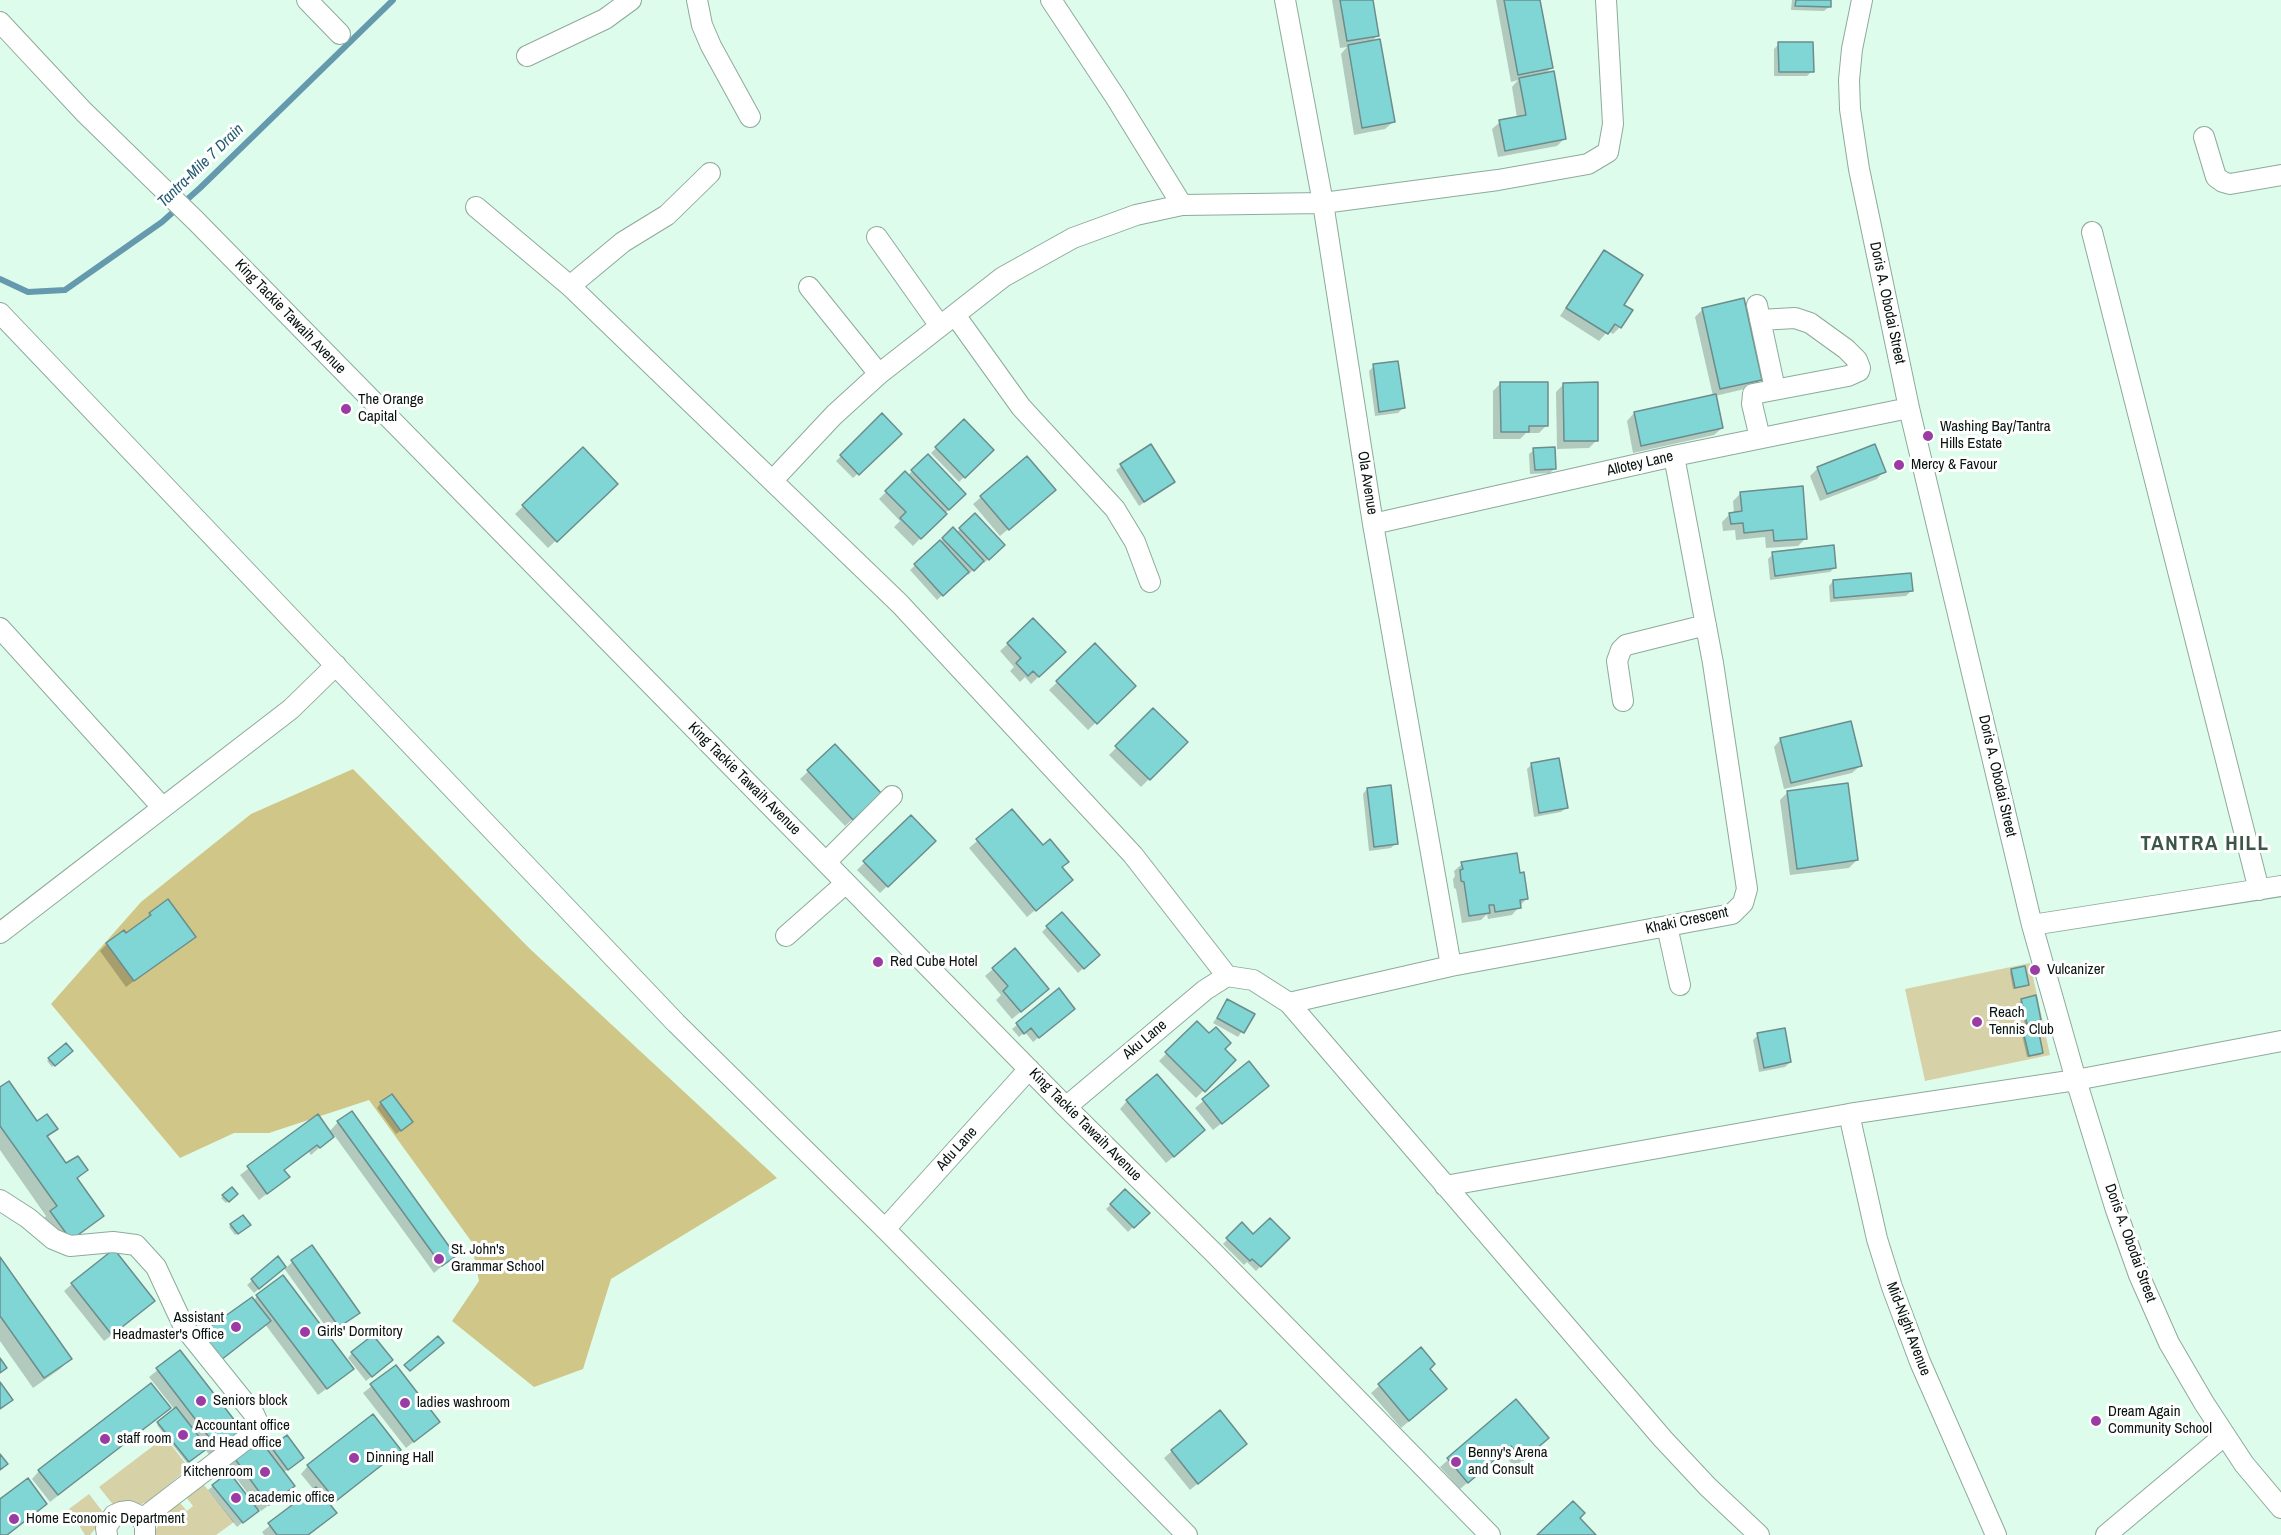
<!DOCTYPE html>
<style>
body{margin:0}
canvas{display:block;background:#ddfcec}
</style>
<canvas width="2281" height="1535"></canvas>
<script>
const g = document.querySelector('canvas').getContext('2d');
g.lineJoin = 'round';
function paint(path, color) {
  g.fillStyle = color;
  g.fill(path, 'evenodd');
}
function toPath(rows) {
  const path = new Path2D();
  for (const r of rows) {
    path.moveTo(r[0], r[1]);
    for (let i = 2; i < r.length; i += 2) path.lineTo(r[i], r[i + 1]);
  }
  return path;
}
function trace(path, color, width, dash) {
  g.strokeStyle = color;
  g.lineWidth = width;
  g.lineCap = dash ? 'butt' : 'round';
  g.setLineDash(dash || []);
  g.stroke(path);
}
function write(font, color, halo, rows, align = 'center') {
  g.font = font + ' "Archivo Narrow",sans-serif';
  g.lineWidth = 6;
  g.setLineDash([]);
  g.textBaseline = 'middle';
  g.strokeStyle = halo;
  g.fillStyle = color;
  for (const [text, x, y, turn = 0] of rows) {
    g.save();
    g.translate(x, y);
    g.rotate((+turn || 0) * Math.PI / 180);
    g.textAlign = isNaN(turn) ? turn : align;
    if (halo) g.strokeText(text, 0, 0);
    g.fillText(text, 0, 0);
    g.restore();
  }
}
const green = toPath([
 [2030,963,2050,1055,1925,1081,1905,989],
 [165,1437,189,1468,147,1502,138,1505,115,1507,99,1487],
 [204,1485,234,1522,216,1535,153,1535,165,1513,180,1503,187,1511,193,1506,186,1497],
 [89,1494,106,1516,90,1535,85,1535,69,1509]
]);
const forest = toPath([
 [353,769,529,948,777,1178,611,1279,583,1369,534,1387,452,1321,479,1281,471,1241,369,1100,269,1133,234,1133,180,1158,51,1004,141,902,251,814]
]);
const shadow = toPath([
 [1332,0,1372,0,1377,36,1371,42,1393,122,1385,129,1354,135,1341,54,1347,47,1340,48],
 [1496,0,1539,0,1551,68,1544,75,1565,138,1557,146,1498,157,1492,129,1500,122,1517,118,1512,87,1518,80,1511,82],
 [1792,0,1829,0,1829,7,1824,11,1791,10],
 [1779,44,1812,71,1807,76,1774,76,1774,49],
 [1605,252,1622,305,1620,327,1613,334,1608,331,1599,341,1560,316,1597,260],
 [1703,309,1761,379,1753,387,1715,396,1722,428,1714,435,1633,453,1627,421,1634,413,1713,396,1695,317],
 [1374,366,1403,408,1398,413,1375,416,1369,371],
 [1501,383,1547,425,1539,433,1526,433,1520,439,1493,439,1493,391],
 [1564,384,1597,440,1589,448,1557,449,1556,392],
 [882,416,900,434,853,478,836,461],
 [964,421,992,450,959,482,931,453],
 [1151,446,1174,481,1139,506,1116,470],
 [583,449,616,484,548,548,515,514],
 [1534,450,1555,468,1550,473,1530,474,1529,454],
 [928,456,964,494,913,546,894,527,900,521,879,499,905,473,907,476],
 [1027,458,1047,497,1000,536,973,504],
 [1818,468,1884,471,1877,479,1820,501,1810,476],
 [1741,493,1806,538,1798,546,1766,548,1765,537,1736,540,1735,530,1723,531,1722,522,1730,514,1734,514,1733,501],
 [975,515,1003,545,984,563,982,561,968,575,966,573,937,600,910,570,953,530,956,533],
 [1773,554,1835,567,1830,572,1770,580,1768,559],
 [1833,581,1911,591,1906,596,1830,602,1829,586],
 [1033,620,1064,652,1031,684,1025,677,1020,682,1010,671,1014,667,1000,651],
 [1095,646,1134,686,1088,730,1049,690],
 [1153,711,1186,742,1141,787,1109,755],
 [1781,739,1860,766,1852,773,1784,789,1774,747],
 [835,746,872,801,845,826,800,779],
 [1532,764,1566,808,1561,812,1534,817,1527,769],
 [1367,789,1396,843,1391,848,1369,851,1363,794],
 [1788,792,1857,860,1849,868,1790,875,1780,800],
 [1012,811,1061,868,1063,887,1027,917,969,848],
 [911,817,934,841,880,893,857,870],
 [1462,864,1519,875,1527,898,1512,915,1488,919,1487,914,1481,920,1462,923,1456,889,1454,888,1453,879,1455,876,1454,871],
 [150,914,194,936,126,987,100,951,107,944,126,935,143,923],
 [1047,927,1098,955,1078,973,1042,932],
 [993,969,1040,996,1012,1019,996,1000,1001,995,985,976],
 [2012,970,2028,984,2026,986,2013,989,2010,972],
 [1058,991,1068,1013,1033,1042,1025,1032,1019,1037,1012,1029],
 [2022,1000,2039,1020,2037,1022,2025,1025,2020,1002],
 [1228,1001,1253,1015,1238,1037,1213,1023],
 [1197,1023,1234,1060,1196,1098,1159,1061],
 [2024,1033,2042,1053,2040,1055,2027,1057,2022,1035],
 [1758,1035,1790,1062,1785,1067,1759,1072,1753,1040],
 [65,1045,71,1051,52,1067,47,1061],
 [1249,1063,1260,1093,1213,1130,1195,1108],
 [0,1089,37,1123,56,1128,47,1138,66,1165,86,1170,76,1180,102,1216,91,1226,60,1249,41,1222,46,1216,0,1150],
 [1127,1101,1196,1138,1166,1163,1120,1109],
 [381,1103,406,1127,396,1134,377,1108],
 [317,1116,329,1132,338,1122,454,1256,446,1263,434,1273,334,1135,311,1155,309,1152,283,1171,288,1177,259,1200,240,1175],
 [232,1189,236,1194,226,1203,221,1198],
 [1125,1191,1147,1213,1128,1232,1106,1209],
 [1242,1224,1253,1236,1288,1238,1256,1271,1247,1262,1244,1265,1223,1244],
 [231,1225,247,1227,235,1235,229,1227],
 [277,1259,286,1268,292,1262,358,1312,331,1334,284,1268,254,1293,247,1285],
 [0,1260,70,1359,60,1369,33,1388,0,1341],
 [72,1284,146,1308,104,1341,64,1291],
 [257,1296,344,1376,318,1395,265,1324,213,1366],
 [1421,1349,1438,1397,1401,1428,1371,1393],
 [180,1352,244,1435,213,1460,205,1449,187,1463,157,1425,175,1410,149,1377],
 [352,1353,386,1365,366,1381,348,1358],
 [396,1367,438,1422,406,1448,363,1393],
 [1515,1401,1539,1445,1515,1467,1502,1453,1460,1489,1440,1467],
 [169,1408,50,1502,32,1479,39,1471],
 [1245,1444,1190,1490,1164,1458,1172,1451],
 [272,1448,297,1462,283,1473,285,1493,261,1511,259,1509,237,1527,208,1490,213,1486,246,1497,249,1495,228,1467,236,1460,267,1452],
 [399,1450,330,1507,335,1513,309,1535,264,1535,262,1532,314,1490,301,1474,308,1466]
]);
const stream = toPath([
 [0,279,28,292,65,290,162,222,200,188,393,0]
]);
const building = toPath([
 [1340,0,1373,0,1379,36,1347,41,1340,0],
 [1504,0,1540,0,1553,68,1518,75,1504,0],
 [1796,0,1831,0,1831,7,1795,6,1796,0],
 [1380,39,1395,122,1362,128,1348,45,1380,39],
 [1778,42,1813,42,1814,72,1779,72,1778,42],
 [1554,71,1566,139,1505,151,1499,120,1526,115,1519,78,1554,71],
 [1604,250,1643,275,1624,305,1633,310,1621,328,1615,324,1608,334,1566,308,1604,250],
 [1744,298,1762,380,1720,389,1702,308,1744,298],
 [1398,361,1405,408,1379,412,1373,364,1398,361],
 [1500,382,1548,382,1548,426,1529,426,1529,432,1501,432,1500,382],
 [1598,382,1598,441,1564,441,1563,383,1598,382],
 [1716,394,1723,428,1641,446,1634,412,1716,394],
 [882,413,902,434,859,475,840,455,882,413],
 [964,419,994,450,965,478,935,447,964,419],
 [1151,444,1175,482,1144,502,1120,464,1151,444],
 [1875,444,1886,472,1827,494,1817,467,1875,444],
 [583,447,618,484,557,542,522,505,583,447],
 [1555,447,1556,469,1535,470,1533,448,1555,447],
 [928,454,966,494,949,510,911,470,928,454],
 [1027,456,1056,490,1009,530,980,496,1027,456],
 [905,471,947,514,921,539,900,518,906,512,885,491,905,471],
 [1803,486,1807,539,1774,541,1773,530,1744,533,1743,523,1731,524,1729,513,1742,511,1740,492,1803,486],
 [975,513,1005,545,989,560,959,528,975,513],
 [953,527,984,561,974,571,942,538,953,527],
 [940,540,969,572,943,596,914,564,940,540],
 [1834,545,1836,568,1775,576,1772,552,1834,545],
 [1911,573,1913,591,1834,598,1833,580,1911,573],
 [1033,618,1066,652,1039,677,1033,671,1028,676,1016,663,1021,658,1007,643,1033,618],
 [1095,643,1136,686,1097,724,1056,681,1095,643],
 [1153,708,1188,742,1150,780,1115,746,1153,708],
 [1851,721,1862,766,1791,783,1780,738,1851,721],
 [835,744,882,794,853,820,807,770,835,744],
 [1559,758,1568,808,1539,813,1531,763,1559,758],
 [1848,783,1858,860,1797,869,1787,791,1848,783],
 [1391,785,1398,844,1374,847,1367,788,1391,785],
 [1012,809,1043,845,1050,839,1069,862,1062,867,1073,880,1036,911,976,839,1012,809],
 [911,815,936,841,888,887,863,861,911,815],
 [1517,853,1520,873,1524,872,1528,899,1520,900,1521,908,1495,912,1494,905,1489,905,1490,913,1469,916,1464,882,1461,881,1460,870,1463,869,1461,862,1517,853],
 [168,899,196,937,134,981,106,943,124,930,126,933,151,915,149,913,168,899],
 [1062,912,1100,955,1084,969,1046,926,1062,912],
 [1015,948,1049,989,1021,1012,1003,991,1008,986,992,968,1015,948],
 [2025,966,2029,985,2015,988,2011,969,2025,966],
 [1059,988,1075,1009,1039,1038,1031,1028,1024,1034,1016,1023,1059,988],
 [2036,995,2041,1020,2027,1024,2021,999,2036,995],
 [1227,999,1255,1014,1244,1033,1217,1018,1227,999],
 [1197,1021,1209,1033,1216,1027,1231,1043,1225,1049,1236,1060,1205,1092,1165,1052,1197,1021],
 [1785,1028,1791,1062,1764,1068,1757,1033,1785,1028],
 [2038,1028,2043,1053,2029,1056,2023,1031,2038,1028],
 [66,1043,73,1051,55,1066,48,1058,66,1043],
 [1249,1061,1269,1086,1222,1124,1202,1099,1249,1061],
 [1157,1074,1205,1130,1174,1157,1126,1100,1157,1074],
 [9,1081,37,1121,47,1114,58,1129,47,1136,66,1163,78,1156,88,1170,77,1178,104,1216,71,1240,50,1211,57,1206,0,1126,0,1087,9,1081],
 [392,1094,413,1122,401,1131,380,1102,392,1094],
 [352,1111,456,1256,442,1266,337,1121,352,1111],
 [318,1114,334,1137,320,1148,317,1145,284,1170,290,1177,267,1194,247,1166,318,1114],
 [232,1187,238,1194,229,1202,222,1195,232,1187],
 [1125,1189,1150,1213,1134,1228,1110,1204,1125,1189],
 [243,1215,251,1225,238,1234,230,1224,243,1215],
 [1270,1218,1290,1238,1261,1267,1252,1259,1250,1261,1226,1238,1242,1222,1253,1234,1270,1218],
 [312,1245,360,1313,339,1327,291,1260,312,1245],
 [114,1249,155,1301,112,1335,71,1283,114,1249],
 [278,1256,286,1267,259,1289,251,1279,278,1256],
 [0,1257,72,1359,44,1378,0,1316,0,1257],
 [283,1275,354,1369,327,1389,256,1295,283,1275],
 [252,1297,271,1321,221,1360,200,1334,252,1297],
 [373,1335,393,1360,372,1377,351,1352,373,1335],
 [438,1336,444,1343,410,1371,404,1365,438,1336],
 [1421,1347,1435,1364,1430,1369,1447,1389,1409,1421,1378,1384,1421,1347],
 [180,1350,246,1435,222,1454,156,1368,180,1350],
 [0,1358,7,1368,0,1373,0,1358],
 [396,1365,440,1422,414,1442,370,1384,396,1365],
 [0,1382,13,1400,0,1409,0,1382],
 [151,1383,171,1408,58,1495,38,1470,151,1383],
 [1516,1399,1549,1438,1523,1460,1511,1446,1468,1483,1447,1458,1516,1399],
 [176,1407,208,1448,189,1462,157,1422,176,1407],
 [1220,1410,1247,1444,1198,1484,1171,1450,1220,1410],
 [373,1414,401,1450,336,1501,307,1465,373,1414],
 [287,1435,304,1458,288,1470,271,1447,287,1435],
 [260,1440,295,1486,269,1505,235,1459,260,1440],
 [0,1454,8,1464,0,1470,0,1454],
 [229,1472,259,1511,243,1523,212,1485,229,1472],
 [28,1478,47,1504,7,1535,0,1535,0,1499,28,1478],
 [316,1487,337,1513,308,1535,277,1535,268,1523,316,1487],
 [1573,1501,1585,1513,1580,1518,1596,1535,1537,1535,1573,1501]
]);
const minor = toPath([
 [307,0,340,34],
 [697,0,702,25,711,46,750,117],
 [1051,0,1116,98,1182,205],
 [1285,0,1323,203,1373,524,1451,966],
 [1862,0,1852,49,1849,80,1850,109,1859,169,1909,408,2032,925,2076,1080,2116,1210,2139,1275,2169,1343,2204,1403,2244,1464,2281,1508],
 [0,22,84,112,196,221,1066,1107,1214,1253,1490,1535],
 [527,56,605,19,631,0],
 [2204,137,2216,177,2223,182,2230,184,2281,175],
 [476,207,570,286,900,604,1133,855,1227,976,1253,980,1289,1003,1663,1439,1708,1487,1759,1535],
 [2092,232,2259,890],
 [877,237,940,326],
 [570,286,623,242,667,215,710,173],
 [809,287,879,374],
 [1757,305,1775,389],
 [0,313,676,1023,885,1229,1187,1535],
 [955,315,1021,407,1115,509,1135,542,1150,582],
 [1760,320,1795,318,1810,323,1846,349,1857,360,1860,368,1859,371,1848,376,1753,394,1752,404,1760,438],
 [773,480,834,415,879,374,1003,277,1073,238,1136,215,1182,205,1323,203,1498,180,1588,164,1608,152,1613,124,1606,0],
 [1373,524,1674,456,1909,408],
 [0,628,162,807],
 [1623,701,1617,661,1621,650,1626,645,1706,625],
 [826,862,892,796],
 [2032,925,2281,886],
 [1667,926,1680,985],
 [0,933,291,709,336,665],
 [786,936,846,883],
 [1289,1003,1451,966,1732,914,1743,903,1747,889,1713,663,1674,456],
 [1066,1107,1205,990,1227,976],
 [1849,1114,1877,1239,1892,1287,1920,1362,1996,1535],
 [1445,1186,1849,1114,2076,1080,2281,1041],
 [0,1200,28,1218,53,1239,70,1246,113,1242,136,1245,156,1267,184,1327,254,1414,258,1423,258,1430,142,1519],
 [885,1229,1029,1069],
 [107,1535,106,1528,114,1515,121,1512,129,1511,136,1514,142,1519,145,1526,145,1535],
 [2106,1535,2225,1435]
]);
const markers = [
 [346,409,6,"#9a3ca4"],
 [1928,436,6,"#9a3ca4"],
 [1899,465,6,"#9a3ca4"],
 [878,962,6,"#9a3ca4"],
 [2035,970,6,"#9a3ca4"],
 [1977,1022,6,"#9a3ca4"],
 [439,1259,6,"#9a3ca4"],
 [236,1327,6,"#9a3ca4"],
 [305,1332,6,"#9a3ca4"],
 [201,1401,6,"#9a3ca4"],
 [405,1403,6,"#9a3ca4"],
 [2096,1421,6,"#9a3ca4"],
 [183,1435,6,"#9a3ca4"],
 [105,1439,6,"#9a3ca4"],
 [354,1458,6,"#9a3ca4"],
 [1456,1462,6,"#9a3ca4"],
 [265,1472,6,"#9a3ca4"],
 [236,1498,6,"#9a3ca4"],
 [14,1519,6,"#9a3ca4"]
];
const streetNames = [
 ["Doris A. Obodai Street",1887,303,78],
 ["King Tackie Tawaih Avenue",290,317,46],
 ["Allotey Lane",1640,464,-13],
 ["Ola Avenue",1367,483,81],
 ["Doris A. Obodai Street",1997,776,77],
 ["King Tackie Tawaih Avenue",744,779,45],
 ["Khaki Crescent",1687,921,-12],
 ["Aku Lane",1145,1040,-40],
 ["King Tackie Tawaih Avenue",1085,1125,45],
 ["Adu Lane",957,1149,-48],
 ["Doris A. Obodai Street",2130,1243,70],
 ["Mid-Night Avenue",1908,1329,69]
];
const poiNames = [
 ["The Orange",358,400],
 ["Capital",358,417],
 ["Washing Bay/Tantra",1940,427],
 ["Hills Estate",1940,444],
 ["Mercy & Favour",1911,465],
 ["Red Cube Hotel",890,962],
 ["Vulcanizer",2047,970],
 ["Reach",1989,1013],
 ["Tennis Club",1989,1030],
 ["St. John's",451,1250],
 ["Grammar School",451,1267],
 ["Assistant",224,1318,"right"],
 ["Headmaster's Office",224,1335,"right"],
 ["Girls' Dormitory",317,1332],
 ["Seniors block",213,1401],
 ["ladies washroom",417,1403],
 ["Dream Again",2108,1412],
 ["Community School",2108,1429],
 ["Accountant office",195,1426],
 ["and Head office",195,1443],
 ["staff room",117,1439],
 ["Benny's Arena",1468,1453],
 ["and Consult",1468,1470],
 ["Dinning Hall",366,1458],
 ["Kitchenroom",253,1472,"right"],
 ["academic office",248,1498],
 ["Home Economic Department",26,1519]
];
const waterNames = [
 ["Tantra-Mile 7 Drain",201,166,-44]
];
const districtNames = [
 ["TANTRA HILL",2205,844]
];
paint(green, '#d7d1a7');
paint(forest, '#d0c687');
paint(shadow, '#0003');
trace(stream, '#6599ad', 6);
paint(building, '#80d5d5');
trace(building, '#6b8d8d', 1.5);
trace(minor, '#8eaa9c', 22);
trace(minor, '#fff', 20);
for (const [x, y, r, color] of markers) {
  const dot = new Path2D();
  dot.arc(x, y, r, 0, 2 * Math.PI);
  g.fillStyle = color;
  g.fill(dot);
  trace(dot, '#fff', 2);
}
write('15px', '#09140f', '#fff', streetNames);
write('15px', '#09140f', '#fff', poiNames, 'left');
write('italic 16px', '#255c72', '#fff', waterNames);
g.letterSpacing = '1.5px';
write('bold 21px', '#3c564a', '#fff', districtNames);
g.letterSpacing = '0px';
</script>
